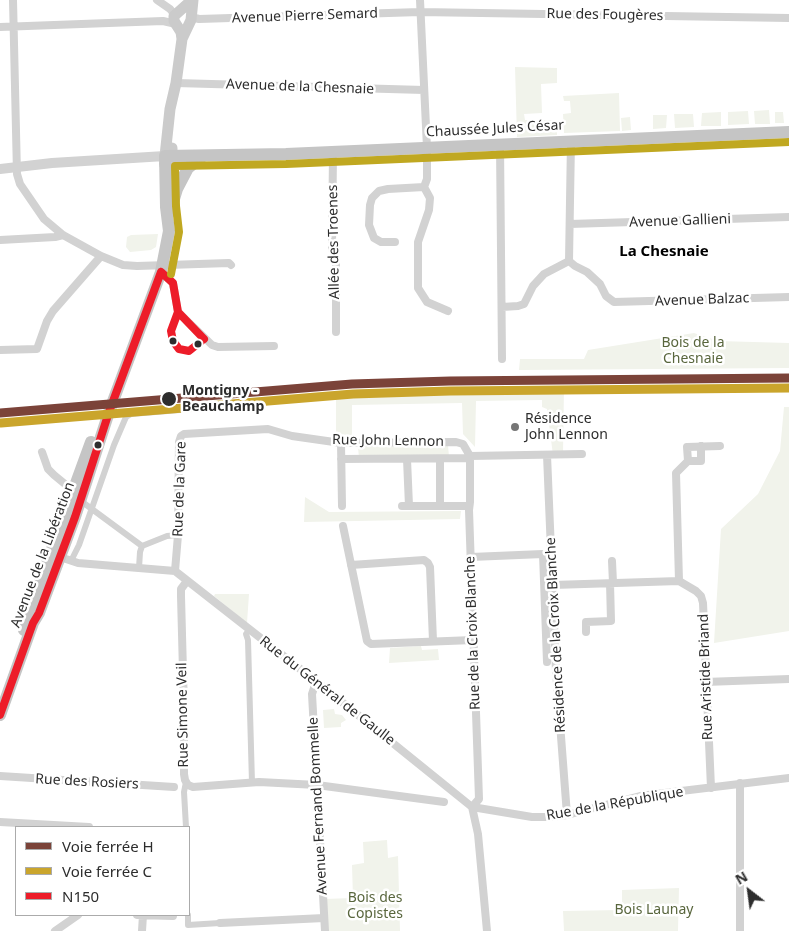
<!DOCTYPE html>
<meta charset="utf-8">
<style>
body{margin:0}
#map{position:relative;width:789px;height:931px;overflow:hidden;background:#fff;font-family:"Noto Sans",sans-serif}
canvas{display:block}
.legend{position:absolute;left:15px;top:826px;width:175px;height:90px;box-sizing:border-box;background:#fff;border:1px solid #ababab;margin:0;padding:6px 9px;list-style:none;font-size:15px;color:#2d2d2d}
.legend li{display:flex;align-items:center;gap:10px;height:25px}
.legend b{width:25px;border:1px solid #ababab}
.north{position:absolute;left:724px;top:866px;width:50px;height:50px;-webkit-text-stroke:4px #fff;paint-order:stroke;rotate:330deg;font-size:14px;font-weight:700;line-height:20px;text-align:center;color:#2d2d2d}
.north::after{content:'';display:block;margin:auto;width:18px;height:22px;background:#2d2d2d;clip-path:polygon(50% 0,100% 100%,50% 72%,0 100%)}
</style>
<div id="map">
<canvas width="789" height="931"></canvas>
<ul class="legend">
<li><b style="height:6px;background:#7b4339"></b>Voie ferrée H</li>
<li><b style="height:6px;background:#caa52c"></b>Voie ferrée C</li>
<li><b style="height:6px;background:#ed1c29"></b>N150</li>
</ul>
<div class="north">N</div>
</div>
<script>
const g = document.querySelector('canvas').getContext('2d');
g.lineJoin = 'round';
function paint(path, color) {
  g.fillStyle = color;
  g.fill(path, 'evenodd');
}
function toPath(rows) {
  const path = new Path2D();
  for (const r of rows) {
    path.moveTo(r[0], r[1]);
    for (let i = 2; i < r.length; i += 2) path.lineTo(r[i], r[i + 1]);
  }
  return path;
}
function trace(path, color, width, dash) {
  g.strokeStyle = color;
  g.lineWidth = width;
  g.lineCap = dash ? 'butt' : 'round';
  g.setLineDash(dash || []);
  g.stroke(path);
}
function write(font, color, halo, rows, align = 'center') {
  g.font = font + ' "Noto Sans",sans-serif';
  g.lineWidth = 5;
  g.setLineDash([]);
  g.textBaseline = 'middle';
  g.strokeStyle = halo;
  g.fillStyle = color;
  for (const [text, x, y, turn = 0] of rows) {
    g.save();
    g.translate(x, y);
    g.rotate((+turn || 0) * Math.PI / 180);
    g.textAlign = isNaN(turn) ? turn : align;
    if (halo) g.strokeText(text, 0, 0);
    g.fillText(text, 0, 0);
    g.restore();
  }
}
const green = toPath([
 [515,67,557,68,557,83,541,84,542,113,524,114,525,120,557,120,557,135,517,137],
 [619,93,620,131,564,133,563,114,571,113,570,101,564,101,563,96],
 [769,110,770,124,755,124,754,111],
 [748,111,749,124,728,125,728,112],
 [721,112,721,126,701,126,702,113],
 [775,112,783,112,784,123,775,123],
 [674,114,693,114,694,127,675,128],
 [653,115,667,115,666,128,653,129],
 [630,117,631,130,622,131,621,118],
 [158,234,156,247,151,250,130,252,126,247,127,237,131,235],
 [694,333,718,341,789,343,789,368,519,370,520,359,584,359,588,350],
 [564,387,563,454,553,455,547,409,542,407,542,400,476,401,475,447,463,434,462,403,352,405,352,435,336,435,336,391],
 [784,407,789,407,789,631,714,643,721,529,758,494,780,451],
 [448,445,449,457,359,458,358,447],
 [305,497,329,512,461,511,460,519,304,522],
 [215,594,249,594,247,623,214,596],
 [421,646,422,650,438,649,439,660,389,663,390,648],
 [334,709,335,714,342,715,346,720,341,723,341,727,324,728,323,710],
 [387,840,388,858,398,856,400,931,325,931,324,899,353,898,352,865,364,863,363,842],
 [679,888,678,931,564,931,563,911,622,910,622,890]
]);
const pedestrian = toPath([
 [81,501,142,546],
 [73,557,79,545,114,445,126,417,131,414,192,409],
 [139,568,140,552,142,546,167,536,178,535],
 [249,630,246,634,248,640,252,783],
 [186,827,184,792,186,782],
 [188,915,188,925,220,923]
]);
const minor = toPath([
 [13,0,17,174,20,184,44,219,63,235,101,256,123,265,137,266,229,263,231,265],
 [157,0,170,9,175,15],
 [191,17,199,19,420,12,789,18],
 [0,27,163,21,176,24],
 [176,83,424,90],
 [500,144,502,359],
 [333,152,332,248,336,265,336,332],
 [424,187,430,198,429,210,418,242,418,288,427,302,448,311],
 [570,224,789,217],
 [0,240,55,237,63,235],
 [395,242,381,242,374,238,369,225,370,205,372,198,379,191,388,189,424,187,427,179,427,148,420,0],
 [569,261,571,141],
 [161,272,173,283,178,312,212,345,218,347,274,346],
 [502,307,518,306,524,304,533,286,544,274,569,261,575,266,587,272,600,284,606,296,614,302,789,297],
 [0,350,37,349,47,321,53,311,101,256],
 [341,443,342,506],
 [42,452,48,469,54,475,71,489,77,491],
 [547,455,556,671,567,815],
 [470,456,582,454],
 [341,459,470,458],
 [407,459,409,506],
 [440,459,440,506],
 [688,461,687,447,720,446],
 [688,461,701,461,701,446],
 [402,506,469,506],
 [343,526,367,641,371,644,473,640],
 [57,556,78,563,175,571,327,690,472,807,478,834,487,931],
 [471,557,543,554,547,662],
 [612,561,613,583],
 [351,565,424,560,428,563,430,567,433,641],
 [175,571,178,535,179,442,181,436,184,434,268,429,292,436,341,443,456,442,463,444,470,456,470,502,469,510,479,799,472,807],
 [187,581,181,589,181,596,184,710,184,774,185,780,188,785,193,787,259,782,317,785,444,802],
 [679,581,676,473,688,461],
 [553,585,679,581,696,591,701,596,703,603,711,788],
 [586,632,586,622,611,621,610,583],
 [316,682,312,694,325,931],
 [705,682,789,679],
 [0,776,174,787],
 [472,807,532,817,549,817,567,815,640,796,789,778],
 [0,822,89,827],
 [137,915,173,916],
 [220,923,324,918],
 [55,931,78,915],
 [142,931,143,915],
 [740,931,740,783]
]);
const tertiary = toPath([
 [164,164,192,163],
 [0,169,52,163,165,156]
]);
const secondary = toPath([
 [182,39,181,32,174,21,174,16,192,0],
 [165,156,170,109,176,83,182,39,191,20,193,0],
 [172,199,172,148]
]);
const primary = toPath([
 [170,212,177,189,188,168,203,156],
 [24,630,41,579,91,442],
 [0,715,33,623,39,613,75,517,109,412,161,272,169,231,166,207,165,156,286,154,789,132]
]);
const bus1 = toPath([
 [161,272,173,283,178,312,204,339],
 [178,312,171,331,173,341,179,349,189,351,204,339],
 [0,715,33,623,39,613,75,517,109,412,161,272]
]);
const bus2 = toPath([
 [171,274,179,232,176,206,175,166,286,164,789,142]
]);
const rail1 = toPath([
 [0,413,352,384,450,381,789,378]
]);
const rail2 = toPath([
 [1,423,353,394,450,391,789,388]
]);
const markers = [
 [173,341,4.5,"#2d2d2d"],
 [198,344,4.5,"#2d2d2d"],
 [169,399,8,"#2d2d2d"],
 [515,427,5,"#767676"],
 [98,445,4.5,"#2d2d2d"]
];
const streetNames = [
 ["Rue des Fougères",605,15,1],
 ["Avenue Pierre Semard",305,16,-2],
 ["Avenue de la Chesnaie",300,87,2],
 ["Chaussée Jules César",495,129,-3],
 ["Avenue Gallieni",680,221,-2],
 ["Allée des Troenes",334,242,-91],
 ["Avenue Balzac",702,300,-2],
 ["Rue John Lennon",388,441,1],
 ["Rue de la Gare",180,489,-88],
 ["Avenue de la Libération",43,555,-69],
 ["Rue de la Croix Blanche",473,633,-92],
 ["Résidence de la Croix Blanche",556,635,-93],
 ["Rue Aristide Briand",706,677,-92],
 ["Rue du Général de Gaulle",327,691,38],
 ["Rue Simone Veil",183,715,-91],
 ["Rue des Rosiers",87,782,3],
 ["Rue de la République",615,804,-10],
 ["Avenue Fernand Bommelle",318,806,-93]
];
const parkNames = [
 ["Bois de la",693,343],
 ["Chesnaie",693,359],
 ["Bois des",375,898],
 ["Copistes",375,914],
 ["Bois Launay",654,910]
];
const stopNames = [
 ["Montigny -",182,391],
 ["Beauchamp",182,407]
];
const poiNames = [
 ["Résidence",525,419],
 ["John Lennon",525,435]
];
const neighbourhoodNames = [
 ["La Chesnaie",664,252]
];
paint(green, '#f1f3eb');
trace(pedestrian, '#d2d2d2', 6);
trace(minor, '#d2d2d2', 8);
trace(tertiary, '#d2d2d2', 10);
trace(secondary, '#cbcbcb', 11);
trace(primary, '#c5c5c5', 12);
trace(bus1, '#ed1c29', 8);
trace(bus2, '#c0a821', 8);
trace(rail1, '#7b4339', 9);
trace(rail2, '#caa52c', 9);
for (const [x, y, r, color] of markers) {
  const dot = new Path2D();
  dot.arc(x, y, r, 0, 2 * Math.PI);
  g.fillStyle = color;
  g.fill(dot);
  trace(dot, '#fff', 2);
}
write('14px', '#2d2d2d', '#fff', streetNames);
write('14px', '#59663d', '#fff', parkNames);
write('bold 14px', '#2d2d2d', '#fff', stopNames, 'left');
write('14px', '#2d2d2d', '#fff', poiNames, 'left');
write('bold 15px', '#000', '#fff', neighbourhoodNames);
</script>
